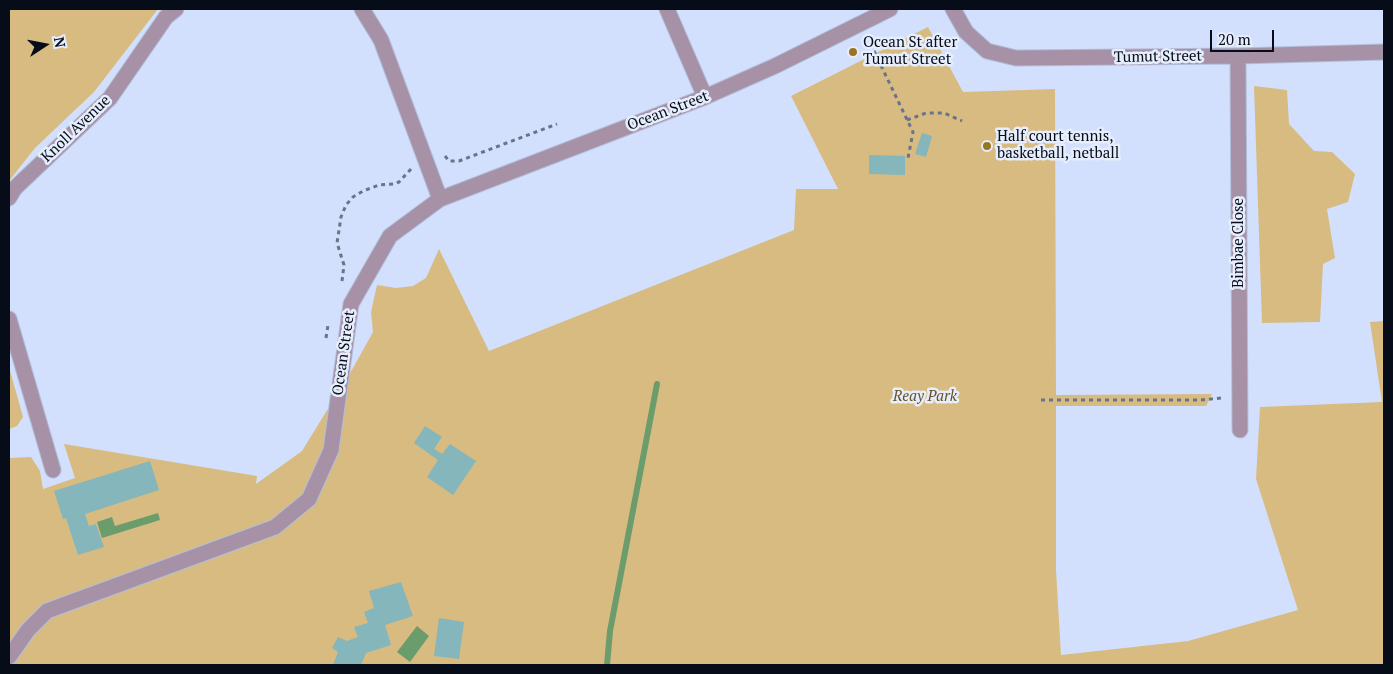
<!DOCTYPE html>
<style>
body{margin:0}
#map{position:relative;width:1393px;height:674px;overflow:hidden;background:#d2e0fd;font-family:"PT Serif",serif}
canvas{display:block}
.frame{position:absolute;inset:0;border:10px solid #070d18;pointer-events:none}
.north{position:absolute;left:20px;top:20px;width:50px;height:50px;-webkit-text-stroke:4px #e6edfc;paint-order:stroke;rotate:79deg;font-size:14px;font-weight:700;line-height:20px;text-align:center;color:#070d18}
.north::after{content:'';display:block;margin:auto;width:18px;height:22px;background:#070d18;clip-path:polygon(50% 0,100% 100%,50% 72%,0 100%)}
.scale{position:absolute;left:1210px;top:30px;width:64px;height:22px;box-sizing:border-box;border:2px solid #070d18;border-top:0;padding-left:6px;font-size:15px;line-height:18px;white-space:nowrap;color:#070d18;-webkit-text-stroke:4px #e6edfc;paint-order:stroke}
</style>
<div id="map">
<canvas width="1393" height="674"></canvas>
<div class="frame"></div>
<div class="north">N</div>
<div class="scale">20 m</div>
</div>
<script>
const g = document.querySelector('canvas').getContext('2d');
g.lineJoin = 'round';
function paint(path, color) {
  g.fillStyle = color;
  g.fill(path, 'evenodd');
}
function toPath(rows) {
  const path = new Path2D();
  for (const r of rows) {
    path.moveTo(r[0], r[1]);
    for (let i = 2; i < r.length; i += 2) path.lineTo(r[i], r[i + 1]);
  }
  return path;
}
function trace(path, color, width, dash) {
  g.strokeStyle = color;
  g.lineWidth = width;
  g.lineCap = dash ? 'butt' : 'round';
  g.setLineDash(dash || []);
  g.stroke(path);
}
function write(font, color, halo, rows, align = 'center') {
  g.font = font + ' "PT Serif",serif';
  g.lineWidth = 5;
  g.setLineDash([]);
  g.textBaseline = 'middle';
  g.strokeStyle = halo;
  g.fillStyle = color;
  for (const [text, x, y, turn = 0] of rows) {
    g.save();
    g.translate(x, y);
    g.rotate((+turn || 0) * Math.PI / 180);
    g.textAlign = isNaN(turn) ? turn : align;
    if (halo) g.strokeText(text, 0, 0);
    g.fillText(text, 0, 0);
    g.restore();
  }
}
const green = toPath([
 [9,9,158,9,94,92,35,148,9,181],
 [928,27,963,92,1055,89,1056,395,1212,394,1206,406,1056,406,1056,570,1061,655,1188,641,1298,610,1256,479,1260,407,1382,402,1370,322,1384,321,1384,665,9,665,9,458,31,457,40,471,43,489,75,478,64,444,257,476,256,484,302,451,353,368,373,332,371,312,377,285,396,288,413,286,426,278,439,249,489,351,794,230,796,189,838,189,791,96],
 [1254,86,1287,90,1289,124,1314,151,1332,152,1355,174,1348,202,1327,209,1335,258,1323,264,1320,322,1262,323],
 [9,367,23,417,17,426,9,429]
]);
const water = toPath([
 [158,513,160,520,102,538,97,522,112,517,115,526],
 [417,626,429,636,410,662,397,652]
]);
const stream = toPath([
 [607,665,610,631,657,384]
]);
const building = toPath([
 [922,133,932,136,926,157,915,154],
 [869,155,905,156,905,175,869,174],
 [425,426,442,437,434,449,442,454,450,444,476,461,453,495,427,477,438,460,414,443],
 [150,461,159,490,85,514,89,526,96,524,104,547,78,555,66,518,63,519,54,491],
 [401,582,413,616,385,625,391,645,366,653,361,665,333,665,338,652,332,648,338,637,347,641,358,637,354,627,368,623,364,612,374,608,369,591],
 [439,618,464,622,459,659,434,656]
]);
const path = toPath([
 [874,51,913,132,908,158],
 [907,120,926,113,944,113,962,121],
 [445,156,449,161,459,161,557,124],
 [342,281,344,265,337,243,341,217,346,205,353,197,363,191,379,185,394,184,399,182,411,169],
 [326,338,328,325],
 [1041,400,1200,400,1222,398]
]);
const minor = toPath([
 [362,9,381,40,440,199],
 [667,9,705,97],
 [953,9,966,32,987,51,1016,58,1238,56,1384,52],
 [1238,56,1240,430],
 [9,198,15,188,110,98,166,17,176,9],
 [9,319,53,470],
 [9,657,28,630,47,611,275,527,309,499,331,450,351,304,390,236,440,199,705,97,775,66,890,9]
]);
const markers = [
 [853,52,5,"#997520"],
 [987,146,5,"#997520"]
];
const poiNames = [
 ["Ocean St after",863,43],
 ["Tumut Street",863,60],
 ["Half court tennis,",997,137],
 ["basketball, netball",997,154]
];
const streetNames = [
 ["Tumut Street",1158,57,-1],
 ["Ocean Street",668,111,-21],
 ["Knoll Avenue",76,129,-44],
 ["Bimbae Close",1239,243,-90],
 ["Ocean Street",344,353,-82]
];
const parkNames = [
 ["Reay Park",925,397]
];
paint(green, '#d8bb80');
paint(water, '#6b9c6c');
trace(stream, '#6b9c6c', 6);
paint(building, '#84b6bc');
trace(minor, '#b2bed8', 17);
trace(path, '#6a7488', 3, [4, 4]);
trace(minor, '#a691a7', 15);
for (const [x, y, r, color] of markers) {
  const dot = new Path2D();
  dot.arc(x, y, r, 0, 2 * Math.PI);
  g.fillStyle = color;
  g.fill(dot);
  trace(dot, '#e6edfc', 2);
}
write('15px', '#070d18', '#e6edfc', poiNames, 'left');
write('15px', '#070d18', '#e6edfc', streetNames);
write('italic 15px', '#685223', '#e6edfc', parkNames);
</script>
